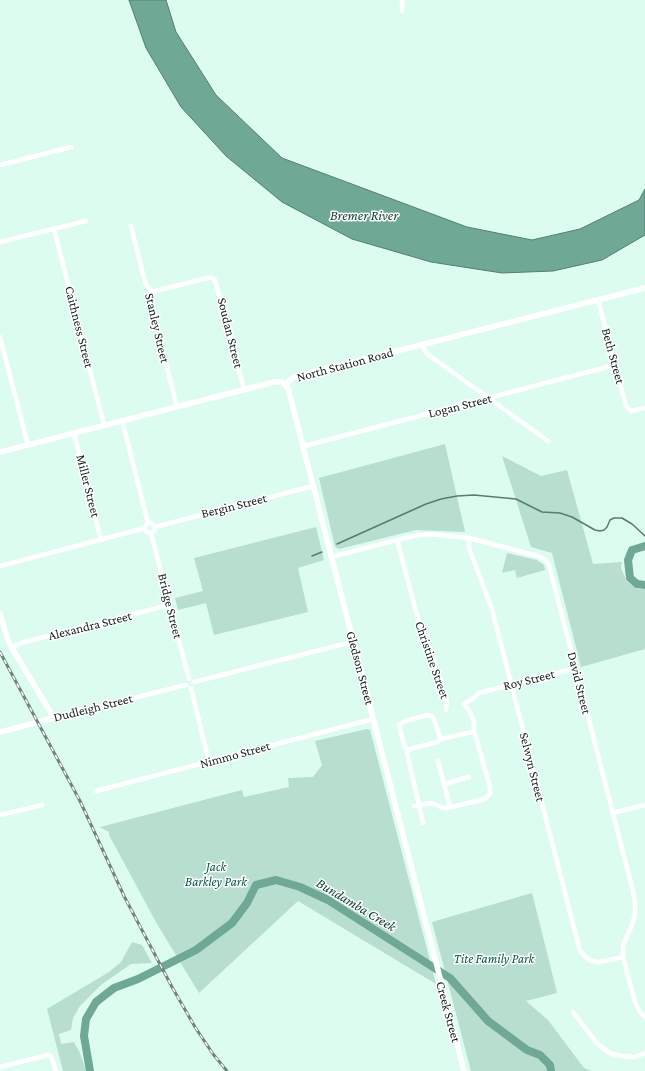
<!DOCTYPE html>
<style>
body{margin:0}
canvas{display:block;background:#ddfcf0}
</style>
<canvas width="645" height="1071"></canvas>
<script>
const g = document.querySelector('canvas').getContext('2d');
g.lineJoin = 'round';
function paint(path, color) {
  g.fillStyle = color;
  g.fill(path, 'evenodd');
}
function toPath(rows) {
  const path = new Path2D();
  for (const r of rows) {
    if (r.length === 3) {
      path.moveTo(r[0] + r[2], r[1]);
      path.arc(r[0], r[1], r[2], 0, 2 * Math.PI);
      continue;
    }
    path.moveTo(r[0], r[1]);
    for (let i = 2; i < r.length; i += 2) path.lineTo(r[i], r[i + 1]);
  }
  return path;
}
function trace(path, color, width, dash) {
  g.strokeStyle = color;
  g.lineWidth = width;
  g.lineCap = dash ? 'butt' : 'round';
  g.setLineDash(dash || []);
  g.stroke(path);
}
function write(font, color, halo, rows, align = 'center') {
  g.font = font + ' "Crimson Pro",serif';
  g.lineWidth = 3;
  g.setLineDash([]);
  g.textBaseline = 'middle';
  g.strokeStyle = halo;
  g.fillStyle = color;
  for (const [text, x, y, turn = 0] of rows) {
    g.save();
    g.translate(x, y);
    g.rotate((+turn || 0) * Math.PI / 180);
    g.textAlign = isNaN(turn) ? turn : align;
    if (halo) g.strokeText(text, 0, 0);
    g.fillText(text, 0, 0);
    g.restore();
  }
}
const green = toPath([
 [445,444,465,532,416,530,339,549,335,547,319,478],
 [502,456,541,476,567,470,593,564,622,562,621,568,627,582,639,589,645,589,645,649,581,667,552,553,531,547],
 [316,527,324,560,298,568,308,612,214,635,206,603,178,610,175,598,203,591,194,558],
 [507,553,537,560,544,565,545,570,517,578,515,570,502,573],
 [367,729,370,730,436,984,298,901,199,993,157,924,109,835,109,832,100,827,242,790,244,797,289,787,288,778,313,777,322,765,315,741],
 [532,893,557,993,526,1001,548,1020,584,1068,592,1071,471,1071,432,922],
 [132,942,142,945,152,963,131,964,102,984,80,1006,73,1018,71,1030,59,1034,61,1044,74,1042,80,1053,86,1071,63,1071,47,1009,109,972,121,962]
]);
const water = toPath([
 [129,0,166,0,176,32,216,95,282,158,467,227,532,240,580,229,639,200,645,189,645,235,602,260,553,271,502,273,431,262,352,239,282,202,226,156,181,107,146,48,129,0]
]);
const stream = toPath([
 [337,544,426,504,441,499,457,496,474,495,516,499,542,512,560,513,572,517,595,530,600,531,604,530,607,527,610,520,614,518,622,518,632,524,645,536],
 [312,556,322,552]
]);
const river = toPath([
 [645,546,632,550,628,560,630,578,637,584,645,585],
 [90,1071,84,1036,86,1019,96,1002,114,988,138,979,196,950,232,923,247,903,256,885,276,880,300,887,328,900,450,978,488,1021,527,1050,540,1055,550,1065,551,1071]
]);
const minor = toPath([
 [402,0,402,11],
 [0,165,71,147],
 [131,226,145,282,151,292,150,295,150,301,177,407],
 [54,229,104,425],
 [0,242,86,221],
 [151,292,207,278,212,278,215,280,244,389],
 [598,300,626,406,631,411,645,408],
 [0,337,28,445],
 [422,344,426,353,548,441],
 [122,420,148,523],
 [74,433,101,540],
 [304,446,615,365],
 [150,528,5],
 [155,527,313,486],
 [151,533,189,679],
 [469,538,469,548,492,609,580,951,589,960,599,962,623,957],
 [397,540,420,626,420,633,431,649,434,663,435,673,441,679,441,687,447,701,446,710],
 [331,557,413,536,430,534,469,538,538,556,544,559,549,565,633,891,635,904,635,914,632,925,623,945,623,957,635,1002,640,1012,645,1017],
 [0,566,145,528],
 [11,648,21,643,169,605],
 [194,682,352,642],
 [191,688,209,762],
 [54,718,186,685],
 [472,732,474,729,474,722,470,712,464,704,474,698,479,693,576,668],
 [408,751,404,745,399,725,405,721,428,715,433,717,441,739,437,742,410,749,408,751,407,753,419,805,414,806],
 [438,761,444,784],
 [96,791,373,719],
 [450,807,444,784,469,777],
 [613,813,645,805],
 [0,815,42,805],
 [423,823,419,805,432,803,443,808,447,808,485,799,490,794,490,787,475,734,472,732,441,739],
 [573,1012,596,1042,604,1049,612,1054,623,1056,634,1057,645,1053],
 [0,1067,48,1055,51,1056,56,1071]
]);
const tertiary = toPath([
 [285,385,292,378,299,376,645,288],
 [0,452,274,382,282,382,288,388,464,1071],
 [0,614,9,643,54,718,0,732]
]);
const rail = toPath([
 [0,652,80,801,124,896,172,987,195,1027,213,1054,227,1071]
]);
const streetNames = [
 ["Caithness Street",79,327,76],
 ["Stanley Street",157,328,77],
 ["Soudan Street",230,333,76],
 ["Beth Street",613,356,75],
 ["North Station Road",345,365,-15],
 ["Logan Street",460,406,-14],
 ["Miller Street",88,486,76],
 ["Bergin Street",234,506,-14],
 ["Bridge Street",170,606,76],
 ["Alexandra Street",90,626,-14],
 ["Christine Street",432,660,71],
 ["Gledson Street",360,668,75],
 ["Roy Street",529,680,-14],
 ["David Street",579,683,76],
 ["Dudleigh Street",93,708,-14],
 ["Nimmo Street",235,755,-15],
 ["Selwyn Street",532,767,76],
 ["Creek Street",448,1012,75]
];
const parkNames = [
 ["Jack",216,867],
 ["Barkley Park",216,882],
 ["Tite Family Park",494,959]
];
const waterNames = [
 ["Bremer River",364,216],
 ["Bundamba Creek",356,905,31]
];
paint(green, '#b7decf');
paint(water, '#6fa895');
trace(water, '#537f70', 1);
trace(stream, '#537f70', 1.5);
trace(river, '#6fa895', 8);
trace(minor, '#fff', 4.5);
trace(tertiary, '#fff', 5.5);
trace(rail, '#70847c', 3);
trace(rail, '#fff', 1.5, [4.5]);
write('13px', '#131e1a', '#fff', streetNames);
write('italic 13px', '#065744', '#fff', parkNames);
write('italic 14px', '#0b3f31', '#fff', waterNames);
</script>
